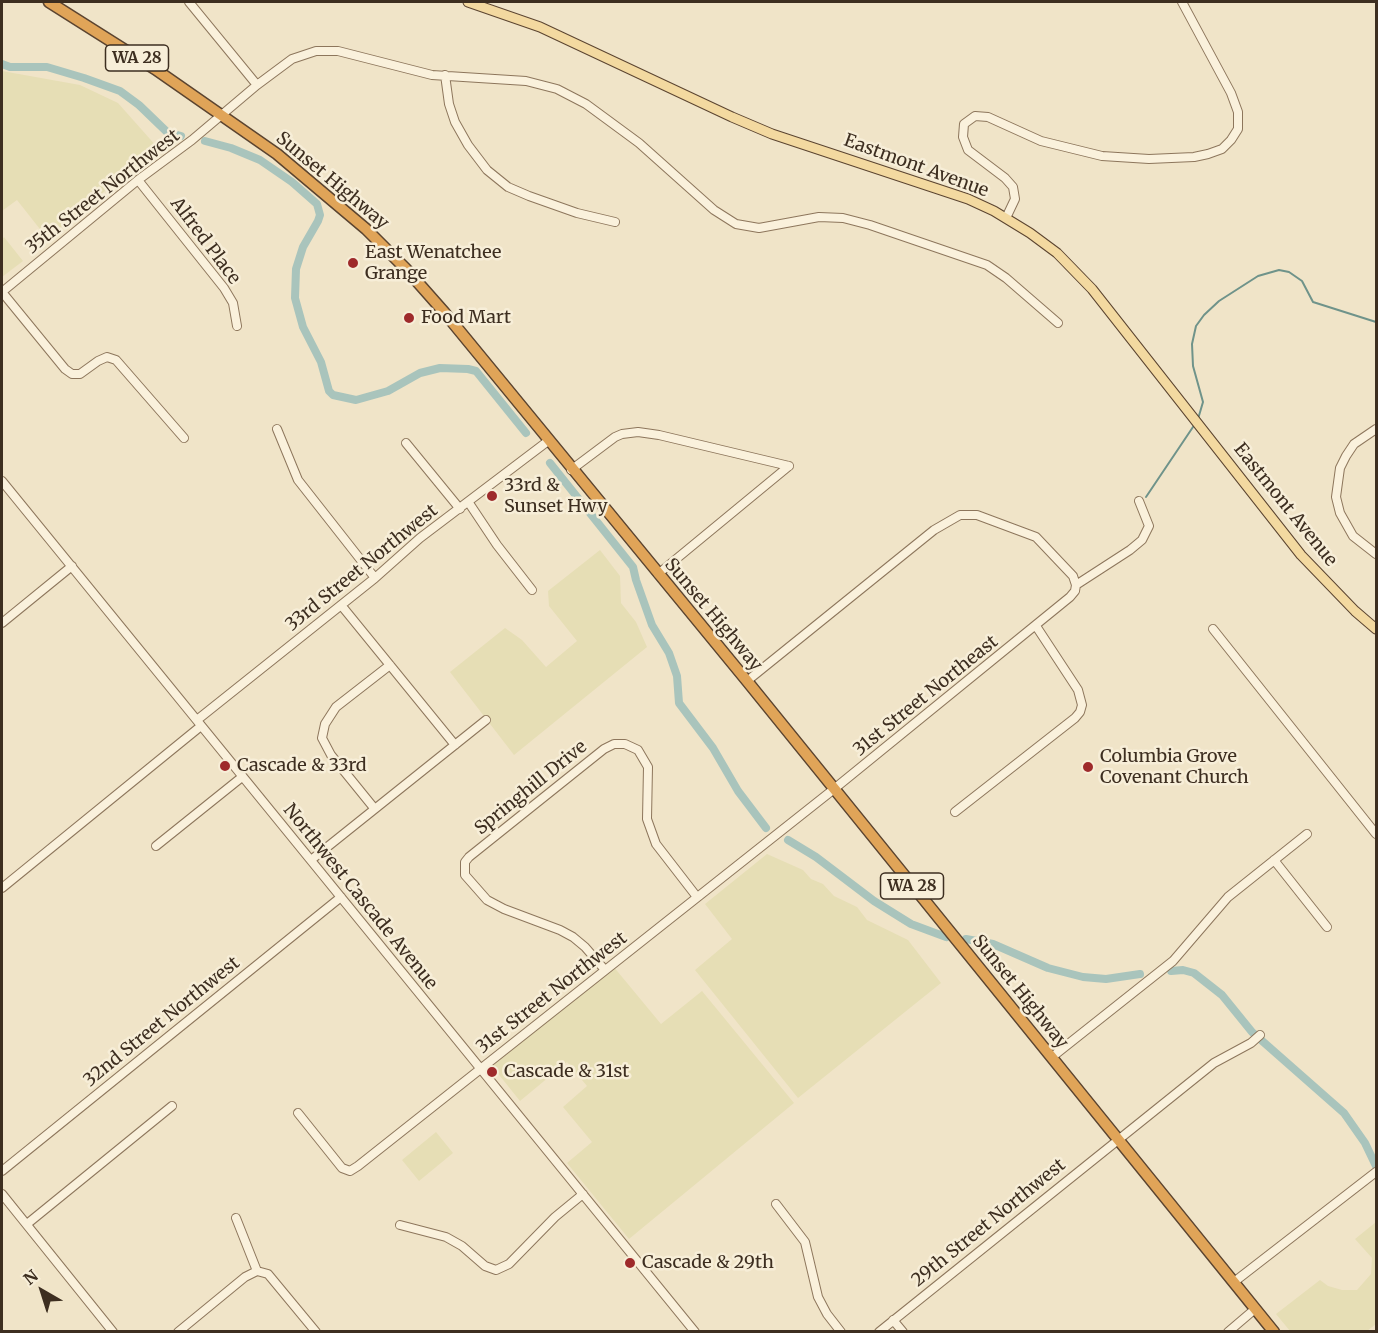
<!DOCTYPE html>
<style>
body{margin:0}
#map{position:relative;width:1378px;height:1333px;overflow:hidden;background:#f0e4c8;font-family:Merriweather,serif}
canvas{display:block}
.frame{position:absolute;inset:0;border:3px solid #3d2e20;pointer-events:none}
.north{position:absolute;left:12px;top:1261px;width:60px;height:60px;-webkit-text-stroke:4px #f7eed8;paint-order:stroke;rotate:321deg;font-size:16px;font-weight:700;line-height:24px;text-align:center;color:#3d2e20}
.north::after{content:'';display:block;margin:auto;width:21px;height:27px;background:#3d2e20;clip-path:polygon(50% 0,100% 100%,50% 72%,0 100%)}
</style>
<div id="map">
<canvas width="1378" height="1333"></canvas>
<div class="frame"></div>
<div class="north">N</div>
</div>
<script>
const g = document.querySelector('canvas').getContext('2d');
g.lineJoin = 'round';
function paint(path, color) {
  g.fillStyle = color;
  g.fill(path, 'evenodd');
}
function toPath(rows) {
  const path = new Path2D();
  for (const r of rows) {
    path.moveTo(r[0], r[1]);
    for (let i = 2; i < r.length; i += 2) path.lineTo(r[i], r[i + 1]);
  }
  return path;
}
function trace(path, color, width, dash) {
  g.strokeStyle = color;
  g.lineWidth = width;
  g.lineCap = dash ? 'butt' : 'round';
  g.setLineDash(dash || []);
  g.stroke(path);
}
function write(font, color, halo, rows, align = 'center') {
  g.font = font + ' Merriweather,serif';
  g.lineWidth = 5;
  g.setLineDash([]);
  g.textBaseline = 'middle';
  g.strokeStyle = halo;
  g.fillStyle = color;
  for (const [text, x, y, turn = 0] of rows) {
    g.save();
    g.translate(x, y);
    g.rotate((+turn || 0) * Math.PI / 180);
    g.textAlign = isNaN(turn) ? turn : align;
    if (halo) g.strokeText(text, 0, 0);
    g.fillText(text, 0, 0);
    g.restore();
  }
}
const farmland = toPath([
 [2,71,80,85,118,103,158,148,47,238,17,200,2,211],
 [4,237,23,261,2,277,2,240],
 [600,550,620,576,621,603,636,622,647,647,514,755,450,672,505,628,522,640,546,667,577,641,549,606,548,591],
 [767,854,803,870,811,879,823,884,834,896,857,907,867,920,908,940,941,983,798,1098,695,970,732,939,705,904],
 [613,966,661,1024,702,991,794,1103,629,1239,567,1163,592,1142,563,1107,587,1086,567,1062,520,1101,492,1066],
 [436,1132,453,1153,419,1181,402,1160],
 [1376,1222,1376,1324,1367,1331,1290,1331,1276,1314,1320,1280,1328,1286,1342,1290,1357,1290,1371,1274,1372,1258,1355,1239]
]);
const stream = toPath([
 [1198,419,1203,402,1193,366,1192,344,1196,326,1204,315,1219,301,1258,276,1279,270,1289,272,1302,281,1313,302,1376,322],
 [1146,497,1195,424]
]);
const canal = toPath([
 [2,64,10,67,47,67,84,78,120,91,139,105,167,132,181,136],
 [205,141,231,148,260,160,292,182,317,204,320,215,318,221,303,247,296,269,295,298,303,327,321,362,329,391,333,395,356,400,388,391,420,373,440,368,468,369,476,371,526,433],
 [550,463,633,567,636,580,652,625,669,653,677,676,679,703,713,748,738,791,766,828],
 [788,840,816,857,874,901,911,924,946,937],
 [966,939,993,944,1048,968,1083,977,1106,979,1140,974],
 [1171,971,1183,970,1194,973,1222,995,1252,1032,1344,1113,1365,1143,1376,1166]
]);
const minor = toPath([
 [189,2,257,85],
 [445,75,449,104,455,122,468,145,487,170,508,187,529,196,577,213,615,222],
 [138,180,224,288,233,303,237,326],
 [1006,218,1015,199,1013,187,1005,178,968,150,963,137,964,124,975,116,988,117,1041,141,1102,156,1149,159,1194,157,1208,154,1222,149,1231,140,1238,129,1238,112,1231,93,1182,2],
 [277,429,298,480,375,578],
 [1376,429,1354,444,1346,456,1340,468,1336,497,1340,513,1353,536,1376,554],
 [184,438,116,360,107,357,98,361,80,374,72,374,65,369,2,292,138,180,192,140,257,85,292,59,316,51,338,51,432,75,526,81,557,89,586,104,639,143,714,210,736,224,759,228,819,217,843,218,870,225,987,265,1006,278,1058,323],
 [406,443,460,509],
 [571,470,615,437,622,434,638,432,659,435,789,466],
 [2,481,695,1332],
 [469,503,497,545,532,590],
 [658,574,789,466],
 [1076,585,1130,550,1142,540,1149,526,1139,501],
 [341,605,455,745],
 [2,623,72,566],
 [1213,629,1376,834],
 [197,720,375,578,420,538,548,441],
 [374,808,331,755,322,738,325,724,336,707,390,665],
 [955,812,1075,718,1080,712,1082,705,1078,690,1036,626],
 [156,846,242,777],
 [311,860,486,720],
 [1274,860,1327,927],
 [2,888,201,726],
 [605,970,585,947,573,937,560,930,504,909,487,900,465,875,465,862,469,857,604,749,614,744,625,744,638,750,648,767,647,819,656,844,697,897],
 [1052,1057,1173,961,1228,897,1307,834],
 [298,1113,342,1168,350,1171,358,1166,834,789,1070,597,1075,591,1076,585,1073,576,1036,537,977,515,960,515,934,530,747,681],
 [2,1171,341,897],
 [2,1194,113,1332],
 [776,1204,805,1242,818,1297,827,1314,841,1332],
 [236,1218,257,1271],
 [27,1224,172,1106],
 [400,1225,446,1237,462,1246,485,1266,496,1270,509,1264,555,1217,583,1194],
 [1234,1282,1376,1172],
 [893,1320,903,1332],
 [178,1332,245,1277,257,1271,268,1274,316,1332],
 [879,1332,1214,1063,1251,1043,1260,1035],
 [1228,1332,1255,1309]
]);
const major = toPath([
 [468,2,540,27,732,117,772,134,968,199,994,211,1030,233,1057,253,1092,289,1301,555,1355,611,1376,629]
]);
const highway = toPath([
 [49,2,155,69,277,154,366,229,406,269,444,312,747,681,1274,1332]
]);
const markers = [
 [353,263,6,"#9e2a2b"],
 [409,318,6,"#9e2a2b"],
 [492,496,6,"#9e2a2b"],
 [225,766,6,"#9e2a2b"],
 [1088,767,6,"#9e2a2b"],
 [492,1072,6,"#9e2a2b"],
 [630,1263,6,"#9e2a2b"]
];
const shields = [
 [137,58,63],
 [912,886,63]
];
const shieldNames = [
 ["WA 28",137,58],
 ["WA 28",912,886]
];
const streetNames = [
 ["Eastmont Avenue",916,166,20],
 ["Sunset Highway",332,181,40],
 ["35th Street Northwest",103,192,-38],
 ["Alfred Place",205,241,53],
 ["Eastmont Avenue",1285,505,51],
 ["33rd Street Northwest",362,568,-39],
 ["Sunset Highway",713,615,50],
 ["31st Street Northeast",926,696,-39],
 ["Springhill Drive",531,788,-39],
 ["Northwest Cascade Avenue",360,897,51],
 ["Sunset Highway",1020,992,51],
 ["31st Street Northwest",552,993,-38],
 ["32nd Street Northwest",162,1022,-39],
 ["29th Street Northwest",989,1223,-39]
];
const poiNames = [
 ["East Wenatchee",365,253],
 ["Grange",365,274],
 ["Food Mart",421,318],
 ["33rd &",504,486],
 ["Sunset Hwy",504,507],
 ["Columbia Grove",1100,757],
 ["Covenant Church",1100,778],
 ["Cascade & 33rd",237,766],
 ["Cascade & 31st",504,1072],
 ["Cascade & 29th",642,1263]
];
paint(farmland, '#e6deb5');
trace(stream, '#6f938a', 2);
trace(canal, '#a9c4bc', 8);
trace(minor, '#8d765c', 10);
trace(major, '#5b4430', 11);
trace(highway, '#5b4430', 13);
trace(minor, '#faf1dc', 8);
trace(major, '#f3d9a0', 9);
trace(highway, '#e0a458', 10);
for (const [x, y, r, color] of markers) {
  const dot = new Path2D();
  dot.arc(x, y, r, 0, 2 * Math.PI);
  g.fillStyle = color;
  g.fill(dot);
  trace(dot, '#f7eed8', 2);
}
for (const [x, y, w] of shields) {
  const box = new Path2D();
  box.roundRect(x - w / 2, y - 13, w, 26, 4.5);
  g.fillStyle = '#f7eed8';
  g.fill(box);
  trace(box, '#3d2e20', 1.5);
}
write('bold 16px', '#3d2e20', null, shieldNames);
write('18px', '#3d2e20', '#f7eed8', streetNames);
write('18px', '#3d2e20', '#f7eed8', poiNames, 'left');
</script>
